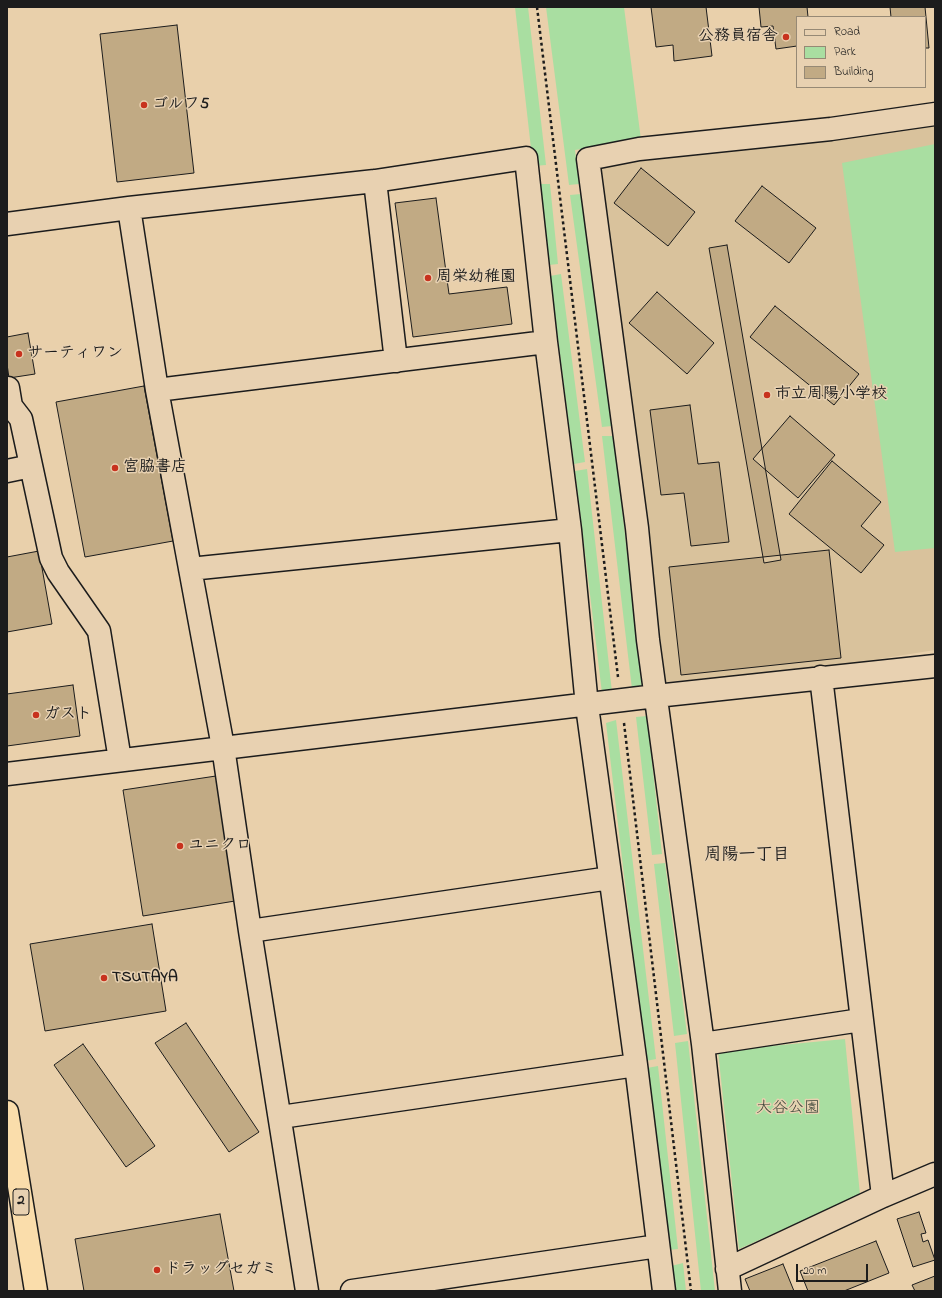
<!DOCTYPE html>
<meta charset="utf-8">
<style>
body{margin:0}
#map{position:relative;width:942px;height:1298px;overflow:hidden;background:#e9d0ab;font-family:"Indie Flower",sans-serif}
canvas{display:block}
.frame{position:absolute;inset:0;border:8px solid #1c1c1c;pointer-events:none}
.legend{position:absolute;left:796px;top:16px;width:130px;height:72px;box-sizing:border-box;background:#e8d1b1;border:1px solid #968975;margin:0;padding:5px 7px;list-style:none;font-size:12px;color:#1c1c1c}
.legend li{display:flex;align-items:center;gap:8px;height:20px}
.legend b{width:20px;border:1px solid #968975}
.scale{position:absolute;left:796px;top:1264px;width:72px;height:18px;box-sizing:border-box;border:2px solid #1c1c1c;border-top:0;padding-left:5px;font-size:12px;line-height:14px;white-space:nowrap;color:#1c1c1c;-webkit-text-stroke:3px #e8d1b1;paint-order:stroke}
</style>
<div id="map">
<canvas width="942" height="1298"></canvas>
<div class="frame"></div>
<ul class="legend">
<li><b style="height:5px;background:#e8d1b1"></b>Road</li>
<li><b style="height:11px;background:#a9dea1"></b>Park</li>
<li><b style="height:11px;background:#c1aa84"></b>Building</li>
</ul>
<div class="scale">20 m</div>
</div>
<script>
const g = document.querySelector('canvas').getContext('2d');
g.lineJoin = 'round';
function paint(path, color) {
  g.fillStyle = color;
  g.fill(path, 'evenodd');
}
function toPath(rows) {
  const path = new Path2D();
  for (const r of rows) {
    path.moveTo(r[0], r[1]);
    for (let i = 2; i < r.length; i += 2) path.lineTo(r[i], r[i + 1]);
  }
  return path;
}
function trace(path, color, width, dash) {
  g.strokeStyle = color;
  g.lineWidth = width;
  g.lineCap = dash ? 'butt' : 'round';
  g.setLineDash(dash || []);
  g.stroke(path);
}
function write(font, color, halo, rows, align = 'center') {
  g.font = font + ' "Indie Flower","Klee One",sans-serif';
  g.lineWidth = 3;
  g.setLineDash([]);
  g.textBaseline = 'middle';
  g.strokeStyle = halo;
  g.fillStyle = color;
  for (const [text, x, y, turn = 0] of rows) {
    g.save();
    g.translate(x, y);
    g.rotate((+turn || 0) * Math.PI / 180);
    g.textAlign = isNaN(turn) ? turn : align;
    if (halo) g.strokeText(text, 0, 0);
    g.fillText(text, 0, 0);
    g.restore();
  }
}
const built = toPath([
 [935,121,935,650,823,668,666,682,595,161]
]);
const green = toPath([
 [515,7,528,7,546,165,533,166],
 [546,7,624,7,641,140,575,150,579,184,569,185],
 [935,144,935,548,895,552,842,163],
 [538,184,550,184,558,264,549,265],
 [581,194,612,426,602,427,570,195],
 [561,274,585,462,574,464,550,276],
 [602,436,614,436,642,688,632,689],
 [587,469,612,692,602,693,575,471],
 [647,716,662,854,652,855,636,717],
 [616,720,656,1059,646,1061,606,723],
 [665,863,687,1034,674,1036,654,864],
 [845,1039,860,1195,739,1249,718,1051],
 [688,1041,715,1291,701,1291,675,1043],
 [658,1066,678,1249,668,1250,647,1068],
 [683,1263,686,1291,673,1291,671,1266]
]);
const building = toPath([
 [651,7,706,7,712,56,674,61,673,45,656,47,651,7],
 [759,7,807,7,808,17,797,17,797,46,776,49,773,26,761,27,759,7],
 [890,7,925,7,929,48,925,48,925,17,891,17,890,7],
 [177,25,194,173,117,182,100,34,177,25],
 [641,168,695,212,668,246,614,203,641,168],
 [762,186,816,228,789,263,735,221,762,186],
 [436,198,449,294,507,287,512,324,413,337,395,203,436,198],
 [727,245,781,560,764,563,709,248,727,245],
 [657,292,714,343,687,374,629,323,657,292],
 [775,306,859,374,834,405,750,337,775,306],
 [28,333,35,374,9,378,7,364,7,337,28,333],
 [144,386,173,541,85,557,56,402,144,386],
 [690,405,698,464,719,462,729,542,691,546,684,493,661,495,650,410,690,405],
 [790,416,835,455,798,498,753,459,790,416],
 [832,461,881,502,861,526,884,545,861,573,789,514,832,461],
 [829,550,841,658,681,675,669,567,829,550],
 [39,551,52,624,7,632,7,557,39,551],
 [73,685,80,736,7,746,7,694,73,685],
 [216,776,235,901,143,916,123,790,216,776],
 [152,924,166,1011,45,1031,30,944,152,924],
 [186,1023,259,1132,229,1152,155,1043,186,1023],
 [83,1044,155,1146,126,1167,54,1065,83,1044],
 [919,1212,926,1233,921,1234,923,1242,928,1240,935,1260,913,1267,897,1219,919,1212],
 [220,1214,234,1291,84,1291,75,1239,220,1214],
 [876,1241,889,1273,844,1291,808,1291,800,1271,876,1241],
 [783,1264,794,1291,750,1291,745,1279,783,1264],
 [935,1276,935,1291,915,1291,912,1285,935,1276]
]);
const path = toPath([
 [537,7,618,677],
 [624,723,691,1291]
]);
const minor = toPath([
 [375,181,396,361],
 [129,208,157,390,223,747,250,931,307,1291],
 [7,224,129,208,375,181,526,158,546,342,570,530,587,706,636,1065,664,1291],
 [8,388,11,406,21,419,51,558,58,572,99,631,120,760],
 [157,390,546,342],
 [7,471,31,466],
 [190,569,570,530],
 [821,677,883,1196],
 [7,774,656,696,935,666],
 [250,931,610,878],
 [703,1044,861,1020],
 [281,1117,636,1065],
 [727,1269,883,1196,935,1174],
 [352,1291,658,1246],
 [730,1291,703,1044,648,640,637,528,588,159,639,149,831,129,935,114]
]);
const highway = toPath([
 [7,1112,36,1291]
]);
const markers = [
 [786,37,4,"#c8321e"],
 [144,105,4,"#c8321e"],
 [428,278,4,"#c8321e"],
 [19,354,4,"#c8321e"],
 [767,395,4,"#c8321e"],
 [115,468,4,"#c8321e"],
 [36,715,4,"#c8321e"],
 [180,846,4,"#c8321e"],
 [104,978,4,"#c8321e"],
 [157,1270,4,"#c8321e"]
];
const shields = [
 [21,1202,16]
];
const shieldNames = [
 ["2",21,1202]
];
const poiNames = [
 ["公務員宿舎",778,37,"right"],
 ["ゴルフ5",152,105],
 ["周栄幼稚園",436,278],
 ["サーティワン",27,354],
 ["市立周陽小学校",775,395],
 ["宮脇書店",123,468],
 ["ガスト",44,715],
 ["ユニクロ",188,846],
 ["TSUTAYA",112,978],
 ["ドラッグセガミ",165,1270]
];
const parkNames = [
 ["大谷公園",788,1109]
];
const neighbourhoodNames = [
 ["周陽一丁目",747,856]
];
paint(built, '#d9c29c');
paint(green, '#a9dea1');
paint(building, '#c1aa84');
trace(building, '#1c1c1c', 1);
trace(minor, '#1c1c1c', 25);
trace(highway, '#1c1c1c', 25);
trace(path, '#1c1c1c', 2.5, [3, 3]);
trace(minor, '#e8d1b1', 22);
trace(highway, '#faddab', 22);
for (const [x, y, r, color] of markers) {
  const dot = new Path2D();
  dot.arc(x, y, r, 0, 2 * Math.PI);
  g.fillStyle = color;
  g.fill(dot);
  trace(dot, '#e8d1b1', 1.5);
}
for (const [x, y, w] of shields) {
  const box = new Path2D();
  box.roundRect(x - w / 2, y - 13, w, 26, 3);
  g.fillStyle = '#e8d1b1';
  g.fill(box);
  trace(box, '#1c1c1c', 1);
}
write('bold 15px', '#1c1c1c', null, shieldNames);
write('bold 16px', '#1c1c1c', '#e8d1b1', poiNames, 'left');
write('16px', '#384337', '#e8d1b1', parkNames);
write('bold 17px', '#1c1c1c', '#e8d1b1', neighbourhoodNames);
</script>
